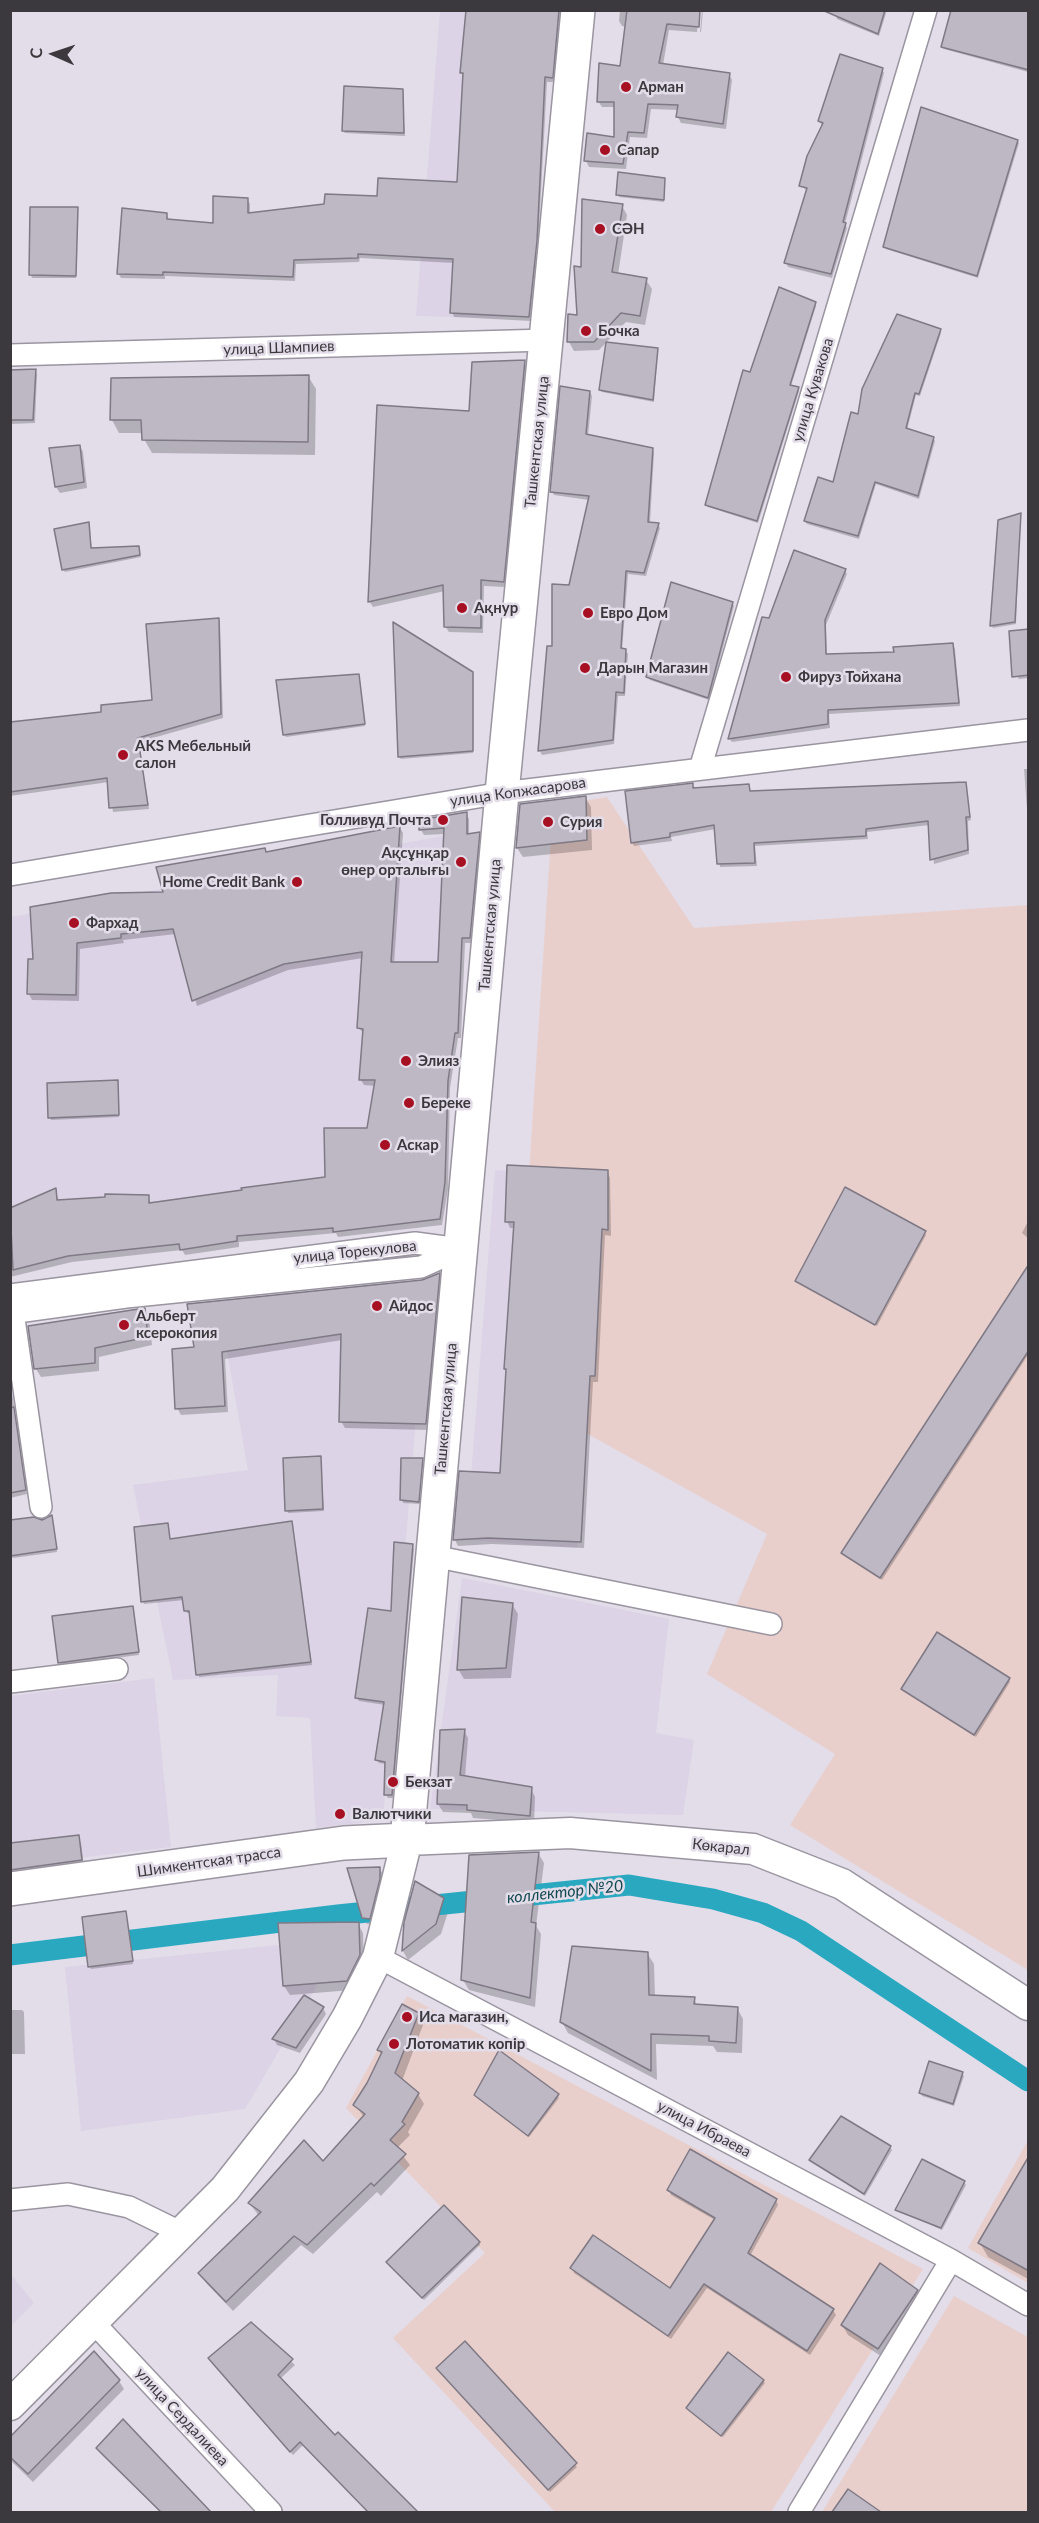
<!DOCTYPE html>
<meta charset="utf-8">
<style>
body{margin:0}
#map{position:relative;width:1039px;height:2523px;overflow:hidden;background:#e2dde9;font-family:Lato,sans-serif}
canvas{display:block}
.frame{position:absolute;inset:0;border:12px solid #3b393e;pointer-events:none}
.north{position:absolute;left:24px;top:24px;width:60px;height:60px;-webkit-text-stroke:4px #e2dde9;paint-order:stroke;rotate:273deg;font-size:16px;font-weight:700;line-height:24px;text-align:center;color:#3b393e}
.north::after{content:'';display:block;margin:auto;width:21px;height:27px;background:#3b393e;clip-path:polygon(50% 0,100% 100%,50% 72%,0 100%)}
</style>
<div id="map">
<canvas width="1039" height="2523"></canvas>
<div class="frame"></div>
<div class="north">С</div>
</div>
<script>
const g = document.querySelector('canvas').getContext('2d');
g.lineJoin = 'round';
function paint(path, color) {
  g.fillStyle = color;
  g.fill(path, 'evenodd');
}
function toPath(rows) {
  const path = new Path2D();
  for (const r of rows) {
    path.moveTo(r[0], r[1]);
    for (let i = 2; i < r.length; i += 2) path.lineTo(r[i], r[i + 1]);
  }
  return path;
}
function trace(path, color, width, dash) {
  g.strokeStyle = color;
  g.lineWidth = width;
  g.lineCap = dash ? 'butt' : 'round';
  g.setLineDash(dash || []);
  g.stroke(path);
}
function write(font, color, halo, rows, align = 'center') {
  g.font = font + ' Lato,sans-serif';
  g.lineWidth = 5;
  g.setLineDash([]);
  g.textBaseline = 'middle';
  g.strokeStyle = halo;
  g.fillStyle = color;
  for (const [text, x, y, turn = 0] of rows) {
    g.save();
    g.translate(x, y);
    g.rotate((+turn || 0) * Math.PI / 180);
    g.textAlign = isNaN(turn) ? turn : align;
    if (halo) g.strokeText(text, 0, 0);
    g.fillText(text, 0, 0);
    g.restore();
  }
}
const built = toPath([
 [440,11,534,11,503,318,416,316],
 [453,834,411,1209,11,1258,11,917],
 [495,1170,605,1178,577,1548,466,1540],
 [426,1294,383,1820,316,1828,310,1718,276,1716,278,1675,173,1680,133,1485,248,1470,221,1318],
 [462,1578,669,1619,656,1733,694,1740,683,1815,430,1809],
 [154,1678,171,1847,11,1866,10,1696],
 [336,1939,318,1984,245,2109,81,2131,65,1967],
 [11,2274,34,2303,11,2326,10,2326]
]);
const industrial = toPath([
 [607,797,694,928,1028,905,1028,1970,790,1825,835,1754,707,1674,767,1534,586,1433,605,1179,529,1173,553,806],
 [407,1996,923,2269,771,2512,555,2512,393,2338,485,2253,346,2108],
 [1028,2140,1028,2283,968,2248],
 [954,2296,1028,2337,1028,2512,822,2512]
]);
const shadow = toPath([
 [467,10,563,10,555,82,547,82,538,247,531,321,454,317,452,312,454,263,360,258,359,262,296,264,295,281,165,276,165,279,121,278,118,273,166,215,169,219,215,225,247,199,250,204,250,214,379,198,458,183,464,76,462,73],
 [620,10,699,10,697,32,669,30,663,65,729,74,732,80,726,129,681,123,678,117,679,110,651,109,647,138,630,137,626,169,589,167,586,161,615,138,616,107,602,107,598,101,621,68,626,27,622,26,619,21],
 [702,10,703,10,701,32,700,32],
 [838,10,887,10,879,36,837,19,836,16],
 [1028,10,1028,72,944,49,942,47],
 [882,69,884,73,845,224,847,228,832,278,788,267,786,263,807,191,801,185,823,126,819,121],
 [402,91,405,136,345,133,343,131],
 [1017,141,1019,143,978,278,886,249,885,246],
 [664,180,664,202,619,197,618,194],
 [622,206,627,215,618,275,646,280,652,289,645,325,626,322,599,350,574,351,569,342,578,317,582,269],
 [77,209,76,278,32,278,31,275],
 [815,304,816,306,791,386,799,391,758,523,708,507,707,505,751,374],
 [940,330,941,333,920,396,916,395,907,430,933,438,935,441,919,499,876,484,859,539,807,524,805,521,834,484,859,416],
 [658,349,654,402,602,392,600,390],
 [524,362,528,368,506,587,484,586,483,633,449,632,445,626,445,591,373,607,369,601,470,413],
 [35,371,37,374,35,423,10,424,10,372],
 [308,376,316,389,315,455,152,453,144,439,144,433,119,433,112,420],
 [590,392,592,396,588,436,652,449,654,453,650,523,658,525,660,528,646,576,628,574,622,650,625,650,628,654,625,696,618,696,614,744,542,755,540,751,548,647,553,647,571,587,589,500,554,495,552,491],
 [80,446,83,452,87,488,60,493,56,487],
 [1020,515,1016,624,993,628,992,626],
 [89,527,92,549,138,547,141,557,65,572,63,569],
 [845,570,847,574,826,625,827,655,895,653,953,645,955,649,960,706,829,714,830,728,732,742,729,738,770,620],
 [732,603,734,606,709,700,650,680,648,677],
 [218,619,220,623,223,718,139,742,149,809,113,812,109,782,10,796,10,724,103,714,154,702],
 [1028,639,1028,678,1019,679,1017,676],
 [472,673,473,753,401,759,399,757],
 [358,675,365,726,286,737,284,734],
 [1024,769,1028,769,1028,812,1027,809],
 [965,784,971,820,968,821,969,854,934,864,930,825,867,832,868,839,755,846,757,866,720,867,716,829,671,837,672,841,634,846,632,842,692,785,694,788,748,786,751,792],
 [585,797,591,807,592,850,523,857,517,848],
 [466,813,469,819,469,836,479,834,482,840,473,943,465,943,461,1038,458,1038,450,1088,448,1189,442,1225,338,1237,336,1233,239,1242,239,1247,185,1255,182,1250,72,1262,10,1277,10,1209,55,1190,59,1201,148,1196,151,1204,327,1178,368,1129,375,1086,364,1085,361,1080,364,1034,359,1028,363,958,288,970,197,1006,176,934,123,940,124,943,80,949,79,1001,32,1000,29,994,34,960,165,894,267,853,400,828,403,833,394,964,439,963,445,834,424,835,421,830],
 [117,1081,119,1117,51,1120,50,1117],
 [607,1171,610,1178,611,1236,605,1235,598,1382,593,1382,584,1548,492,1544,458,1546,455,1540,461,1472,502,1474,507,1373,505,1369,515,1228,510,1228,507,1221],
 [1028,1221,1028,1238,1022,1233],
 [924,1232,926,1235,877,1326,796,1281],
 [439,1274,443,1281,429,1430,345,1428,341,1421,342,1340,225,1359,228,1412,181,1415,177,1408,196,1349],
 [1028,1279,1028,1355,882,1580,843,1553],
 [144,1310,149,1318,152,1345,99,1357,99,1371,41,1377,36,1369],
 [10,1379,27,1494,10,1498],
 [320,1457,324,1511,288,1513,287,1510],
 [422,1459,420,1504,403,1503,402,1500],
 [51,1517,57,1552,13,1558,11,1556,42,1521],
 [291,1523,312,1665,199,1677,191,1613,187,1613,186,1611,184,1600,144,1604,143,1601,167,1525,170,1541],
 [412,1546,414,1549,393,1798,388,1798,386,1795,386,1764,379,1763,377,1760,385,1705,359,1701,357,1698,392,1613],
 [512,1604,518,1614,511,1678,464,1679,458,1669],
 [132,1607,139,1655,61,1665,60,1662],
 [1009,1679,1010,1682,976,1737,902,1689],
 [464,1730,468,1738,465,1778,531,1789,535,1797,534,1823,473,1818,471,1813,443,1812,438,1804],
 [78,1837,81,1843,84,1866,10,1877,10,1845],
 [538,1853,544,1863,536,1926,541,1934,535,2007,469,1990,463,1980],
 [379,1868,383,1874,382,1886,373,1924,367,1924,363,1917],
 [443,1899,449,1909,441,1934,408,1960,403,1951,406,1923],
 [126,1913,133,1964,91,1969,90,1966],
 [358,1924,363,1933,364,1966,352,1990,290,1995,284,1986],
 [647,1953,654,1964,655,1997,694,1999,698,2006,737,2008,743,2019,742,2053,717,2052,713,2046,656,2044,657,2080,568,2033,562,2022],
 [323,2008,326,2014,300,2053,277,2045,274,2039],
 [10,2010,22,2010,24,2012,25,2054,10,2054],
 [417,2014,423,2025,402,2081,418,2094,424,2104,408,2132,410,2135,397,2148,410,2165,381,2196,377,2192,313,2254,301,2245,233,2311,206,2283,200,2273,259,2216,250,2204,323,2163,364,2117,355,2105,369,2083,382,2056,379,2050],
 [962,2074,964,2076,954,2106,922,2096,921,2093],
 [476,2095,557,2095,559,2098,529,2137],
 [890,2147,892,2150,865,2196,811,2160],
 [1028,2159,1028,2279,988,2257,980,2243],
 [964,2182,966,2185,942,2230,897,2210],
 [669,2190,776,2200,778,2205,750,2256,833,2310,836,2315,810,2355,707,2288,671,2339,574,2273,572,2268,670,2290,715,2220,671,2195],
 [479,2243,480,2245,424,2300,389,2264],
 [917,2291,922,2301,884,2358,848,2335,842,2325],
 [251,2324,295,2365,280,2379,335,2437,338,2434,417,2512,364,2512,366,2510,303,2445,293,2455,212,2362],
 [465,2343,577,2467,550,2492,439,2371],
 [119,2381,124,2389,33,2482,10,2460,10,2439],
 [763,2381,765,2383,723,2437,687,2408],
 [123,2421,209,2512,160,2512,100,2453,98,2448],
 [849,2492,878,2512,834,2512]
]);
const canal = toPath([
 [10,1955,338,1915,629,1885,713,1899,763,1913,801,1931,1028,2081]
]);
const building = toPath([
 [466,10,559,10,553,78,545,77,537,241,529,317,450,313,453,259,358,254,358,258,294,260,293,277,163,272,163,275,117,274,122,208,167,213,167,219,213,223,213,196,248,198,248,213,324,204,325,194,377,196,378,178,457,182,463,73,460,73,466,10],
 [627,10,700,10,699,27,667,24,659,63,730,73,723,124,676,117,678,105,648,104,644,133,628,132,623,164,584,161,587,133,614,137,614,102,597,102,599,63,620,66,627,10],
 [822,10,885,10,878,34,822,10],
 [951,10,1029,10,1029,70,941,47,951,10],
 [840,54,883,68,843,222,846,223,831,274,784,263,807,188,799,186,807,156,823,123,818,121,840,54],
 [344,86,403,89,404,133,342,131,344,86],
 [921,107,1018,140,977,276,883,247,921,107],
 [618,172,665,178,664,200,616,195,618,172],
 [582,199,623,204,612,272,647,278,640,316,621,313,594,342,567,342,568,314,577,315,574,266,581,267,582,199],
 [30,207,78,207,76,276,29,275,30,207],
 [779,287,816,302,790,385,799,387,757,521,705,505,743,370,750,372,779,287],
 [897,314,941,329,919,394,915,393,906,428,934,437,918,496,875,482,858,536,804,521,818,477,833,482,851,412,858,414,862,389,897,314],
 [606,342,658,348,653,400,599,390,606,342],
 [525,360,504,582,481,580,481,628,444,627,443,585,368,602,377,405,469,411,472,362,525,360],
 [36,369,33,420,10,420,10,370,36,369],
 [309,375,308,442,142,440,141,420,110,420,111,378,309,375],
 [560,386,590,391,586,434,653,448,648,522,659,523,644,573,626,571,621,648,626,649,624,693,616,692,613,740,538,751,547,646,552,646,552,584,569,585,589,496,550,492,560,386],
 [80,445,84,482,55,487,49,448,80,445],
 [1021,513,1015,622,990,626,998,520,1021,513],
 [89,522,91,548,139,546,140,555,62,570,54,529,89,522],
 [794,550,846,569,825,620,826,654,894,652,893,647,953,643,959,703,828,710,828,724,728,739,762,617,769,618,794,550],
 [671,582,733,602,708,698,646,677,671,582],
 [219,618,221,714,138,738,148,805,109,808,107,778,10,792,10,722,101,712,101,705,152,700,146,624,219,618],
 [393,622,473,672,473,751,398,757,393,622],
 [1029,629,1029,675,1012,677,1009,631,1029,629],
 [359,674,365,724,283,735,276,680,359,674],
 [966,782,970,817,966,817,968,850,930,860,928,821,866,829,866,836,754,843,755,863,717,864,714,825,670,833,670,837,631,843,625,791,693,783,693,788,749,784,750,791,966,782],
 [586,796,587,840,516,848,520,804,586,796],
 [467,812,467,834,480,832,470,938,462,938,458,1033,455,1033,448,1081,445,1182,440,1219,333,1232,333,1228,237,1236,237,1241,180,1250,179,1244,68,1256,13,1270,10,1208,56,1188,57,1200,105,1197,105,1194,149,1195,149,1203,242,1190,241,1188,325,1177,324,1128,367,1128,375,1080,359,1080,363,1029,357,1028,362,952,284,964,192,1001,173,929,121,934,121,938,77,943,76,995,27,994,28,959,33,959,30,907,111,893,163,892,156,867,265,848,266,852,400,826,391,962,438,962,444,828,419,830,419,820,467,812],
 [118,1080,119,1115,48,1118,47,1083,118,1080],
 [507,1165,608,1170,608,1230,602,1229,595,1376,590,1376,581,1542,488,1538,453,1540,459,1471,500,1473,506,1369,504,1369,514,1222,505,1222,507,1165],
 [845,1187,926,1231,875,1325,795,1281,845,1187],
 [1029,1264,1029,1350,880,1578,841,1553,1029,1264],
 [440,1273,426,1424,339,1422,341,1334,222,1352,225,1406,175,1409,172,1349,194,1347,187,1304,422,1280,440,1273],
 [145,1308,148,1337,95,1348,95,1363,34,1369,28,1326,145,1308],
 [14,1407,26,1490,10,1493,10,1408,14,1407],
 [321,1456,323,1509,285,1511,283,1458,321,1456],
 [401,1458,423,1458,419,1502,400,1500,401,1458],
 [52,1515,57,1549,10,1556,10,1520,34,1517,42,1520,52,1515],
 [292,1521,311,1662,196,1675,189,1611,184,1611,182,1597,141,1602,134,1527,168,1523,170,1539,292,1521],
 [394,1542,413,1544,392,1795,384,1795,385,1762,375,1760,384,1702,355,1698,368,1608,391,1611,394,1542],
 [462,1597,513,1603,506,1668,457,1670,462,1597],
 [133,1606,139,1652,58,1663,52,1616,133,1606],
 [937,1632,1010,1678,974,1735,901,1689,937,1632],
 [465,1729,460,1775,532,1787,530,1816,467,1810,467,1805,437,1804,440,1730,465,1729],
 [79,1835,82,1860,10,1870,10,1843,79,1835],
 [539,1852,531,1922,536,1923,530,1998,461,1980,469,1855,539,1852],
 [380,1867,380,1879,370,1919,362,1918,347,1868,380,1867],
 [415,1881,444,1898,436,1924,402,1951,404,1922,415,1881],
 [126,1911,133,1961,88,1967,82,1917,126,1911],
 [359,1922,360,1955,347,1981,283,1986,278,1923,359,1922],
 [572,1946,648,1952,649,1995,695,1997,694,2004,738,2007,736,2043,709,2041,709,2036,651,2034,651,2071,560,2022,572,1946],
 [304,1995,324,2007,296,2048,272,2039,304,1995],
 [402,2004,419,2013,395,2073,419,2093,402,2122,405,2124,390,2140,406,2154,374,2186,371,2183,307,2245,294,2236,226,2302,198,2273,261,2212,248,2203,304,2140,323,2161,365,2114,353,2105,367,2083,382,2052,377,2050,402,2004],
 [499,2050,559,2094,528,2136,474,2095,499,2050],
 [929,2061,963,2072,953,2104,919,2093,929,2061],
 [841,2116,891,2146,864,2194,809,2160,841,2116],
 [690,2149,777,2199,748,2253,834,2309,807,2351,704,2284,668,2336,570,2268,593,2235,670,2288,715,2218,667,2190,690,2149],
 [1029,2156,1029,2271,978,2243,1029,2156],
 [922,2159,965,2181,941,2228,895,2210,922,2159],
 [444,2205,480,2242,422,2298,386,2262,444,2205],
 [880,2263,918,2290,878,2349,841,2325,880,2263],
 [251,2322,293,2359,278,2375,335,2435,338,2432,418,2512,368,2512,300,2442,290,2452,208,2358,251,2322],
 [465,2341,577,2463,548,2490,436,2368,465,2341],
 [94,2351,120,2380,28,2474,10,2457,10,2437,94,2351],
 [728,2352,764,2380,721,2436,686,2408,728,2352],
 [123,2419,211,2512,161,2512,96,2448,123,2419],
 [848,2489,881,2512,832,2512,848,2489]
]);
const street = toPath([
 [10,355,547,340],
 [700,769,926,10],
 [10,875,502,793,1028,730],
 [10,1295,415,1243,460,1249],
 [13,1312,41,1507],
 [10,1313,126,1297,421,1267,461,1249],
 [433,1556,771,1624],
 [10,1682,117,1669],
 [378,1957,951,2260,1028,2305],
 [10,2200,68,2194,129,2207,182,2233],
 [93,2322,271,2512],
 [799,2512,951,2260]
]);
const secondary = toPath([
 [10,2405,225,2189,309,2082,347,2018,378,1957,407,1840,570,1833,753,1849,842,1884,1028,2005]
]);
const primary = toPath([
 [10,1889,344,1843,407,1840,502,793,578,10]
]);
const markers = [
 [626,87,6,"#a70f23"],
 [605,150,6,"#a70f23"],
 [600,229,6,"#a70f23"],
 [586,331,6,"#a70f23"],
 [462,608,6,"#a70f23"],
 [588,613,6,"#a70f23"],
 [585,668,6,"#a70f23"],
 [786,677,6,"#a70f23"],
 [123,755,6,"#a70f23"],
 [443,820,6,"#a70f23"],
 [548,822,6,"#a70f23"],
 [461,862,6,"#a70f23"],
 [297,882,6,"#a70f23"],
 [74,923,6,"#a70f23"],
 [406,1061,6,"#a70f23"],
 [409,1103,6,"#a70f23"],
 [385,1145,6,"#a70f23"],
 [377,1306,6,"#a70f23"],
 [124,1325,6,"#a70f23"],
 [393,1782,6,"#a70f23"],
 [340,1814,6,"#a70f23"],
 [407,2017,6,"#a70f23"],
 [394,2044,6,"#a70f23"]
];
const poiNames = [
 ["Арман",638,87],
 ["Сапар",617,150],
 ["СӘН",612,229],
 ["Бочка",598,331],
 ["Ақнур",474,608],
 ["Евро Дом",600,613],
 ["Дарын Магазин",597,668],
 ["Фируз Тойхана",798,677],
 ["AKS Мебельный",135,746],
 ["салон",135,763],
 ["Голливуд Почта",431,820,"right"],
 ["Сурия",560,822],
 ["Ақсұнқар",449,853,"right"],
 ["өнер орталығы",449,870,"right"],
 ["Home Credit Bank",285,882,"right"],
 ["Фархад",86,923],
 ["Элияз",418,1061],
 ["Береке",421,1103],
 ["Аскар",397,1145],
 ["Айдос",389,1306],
 ["Альберт",136,1316],
 ["ксерокопия",136,1333],
 ["Бекзат",405,1782],
 ["Валютчики",352,1814],
 ["Иса магазин,",419,2017],
 ["Лотоматик копір",406,2044]
];
const streetNames = [
 ["улица Шампиев",279,348,-2],
 ["улица Кувакова",813,390,-73],
 ["Ташкентская улица",537,442,-84],
 ["улица Копжасарова",518,792,-8],
 ["Ташкентская улица",490,925,-85],
 ["улица Торекулова",355,1252,-6],
 ["Ташкентская улица",446,1409,-85],
 ["Көкарал",721,1847,6],
 ["Шимкентская трасса",209,1862,-8],
 ["улица Ибраева",704,2129,28],
 ["улица Сердалиева",182,2417,47]
];
const waterNames = [
 ["коллектор №20",565,1892,-6]
];
paint(built, '#dcd3e6');
paint(industrial, '#e9cfcc');
paint(shadow, '#0003');
trace(canal, '#2aa8c0', 21);
paint(building, '#beb8c4');
trace(building, '#7e7984', 1.5);
trace(street, '#9a95a0', 24);
trace(secondary, '#9a95a0', 33);
trace(primary, '#9a95a0', 36);
trace(street, '#fff', 21);
trace(secondary, '#fff', 30);
trace(primary, '#fff', 33);
for (const [x, y, r, color] of markers) {
  const dot = new Path2D();
  dot.arc(x, y, r, 0, 2 * Math.PI);
  g.fillStyle = color;
  g.fill(dot);
  trace(dot, '#e2dde9', 2);
}
write('bold 15px', '#3b393e', '#e2dde9', poiNames, 'left');
write('15px', '#3b393e', '#e2dde9', streetNames);
write('italic 16px', '#134751', '#e2dde9', waterNames);
</script>
